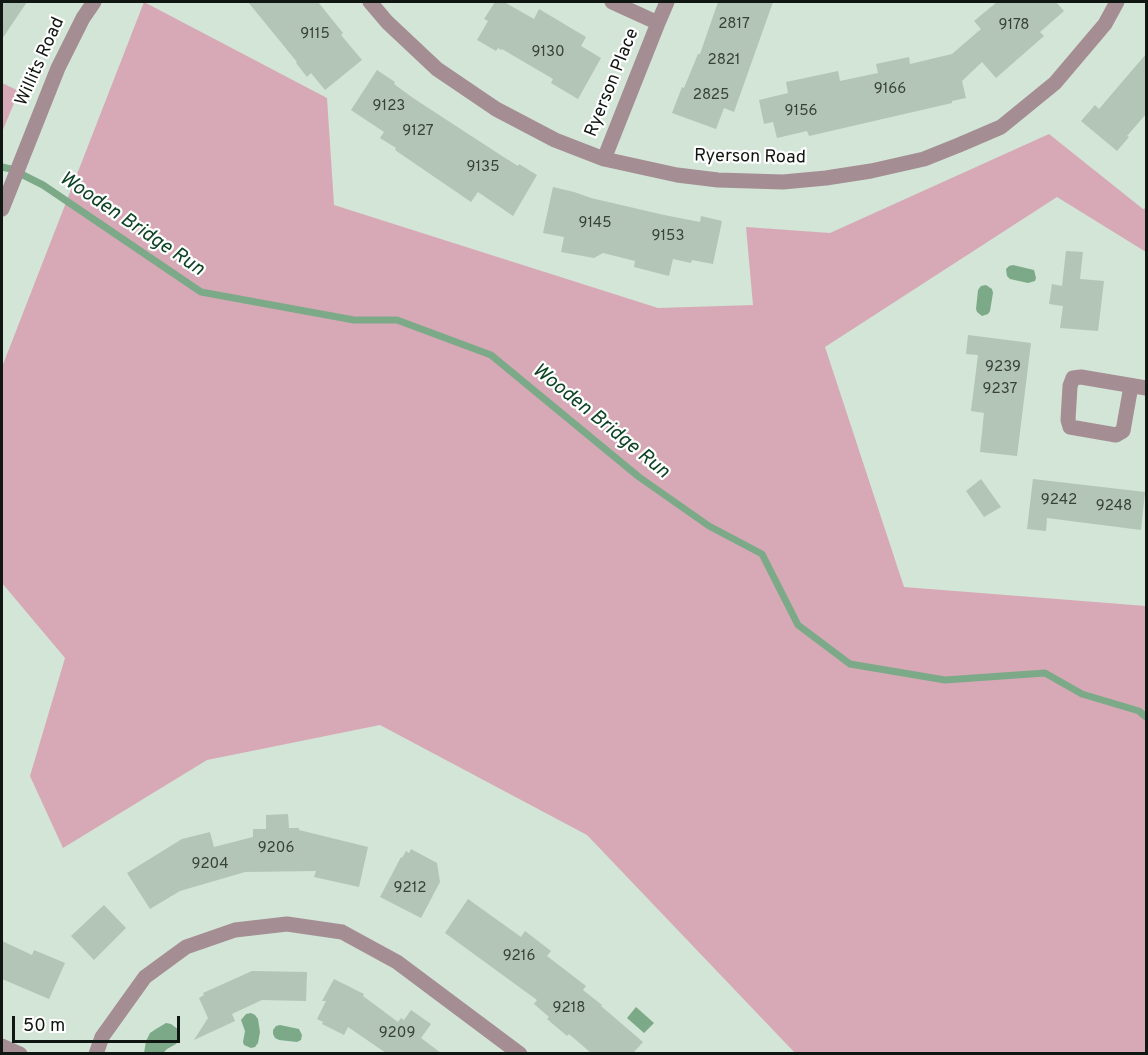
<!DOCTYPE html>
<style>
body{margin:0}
#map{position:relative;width:1148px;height:1055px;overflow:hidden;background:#d2e5d6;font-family:Overpass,sans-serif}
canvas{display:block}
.frame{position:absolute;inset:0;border:3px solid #101611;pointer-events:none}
.scale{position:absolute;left:12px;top:1016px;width:168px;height:27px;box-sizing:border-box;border:3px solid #101611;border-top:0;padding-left:8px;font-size:18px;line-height:21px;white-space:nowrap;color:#101611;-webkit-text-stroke:4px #fff;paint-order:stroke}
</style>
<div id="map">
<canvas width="1148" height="1055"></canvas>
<div class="frame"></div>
<div class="scale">50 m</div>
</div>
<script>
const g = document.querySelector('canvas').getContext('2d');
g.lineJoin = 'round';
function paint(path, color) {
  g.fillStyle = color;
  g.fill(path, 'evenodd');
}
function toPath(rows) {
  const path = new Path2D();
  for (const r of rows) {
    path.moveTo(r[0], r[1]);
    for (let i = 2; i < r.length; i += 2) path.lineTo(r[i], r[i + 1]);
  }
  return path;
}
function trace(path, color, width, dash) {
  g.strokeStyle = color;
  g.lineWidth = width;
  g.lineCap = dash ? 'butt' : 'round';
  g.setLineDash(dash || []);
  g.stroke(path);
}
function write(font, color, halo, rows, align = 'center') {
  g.font = font + ' Overpass,sans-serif';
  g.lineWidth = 4.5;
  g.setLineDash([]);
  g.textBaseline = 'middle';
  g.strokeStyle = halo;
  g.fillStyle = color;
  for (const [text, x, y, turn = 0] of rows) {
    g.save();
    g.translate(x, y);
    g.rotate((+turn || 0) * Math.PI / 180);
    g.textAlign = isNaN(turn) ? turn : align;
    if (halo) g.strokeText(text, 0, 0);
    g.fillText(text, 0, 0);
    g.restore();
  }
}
const green = toPath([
 [144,2,327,98,334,205,658,308,753,305,746,227,830,233,1049,134,1143,209,1146,208,1146,252,1057,197,825,347,904,587,1146,606,1146,1053,795,1053,587,835,380,725,207,760,63,848,30,776,65,658,2,583,2,367],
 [2,83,19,91,2,132]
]);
const water = toPath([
 [1013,265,1034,270,1036,278,1035,281,1028,283,1010,279,1007,276,1006,269,1009,266],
 [986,285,992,289,993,293,990,311,988,314,982,316,977,312,976,309,978,290,981,286],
 [636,1007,654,1023,644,1033,627,1018],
 [251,1013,255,1015,258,1019,260,1032,258,1043,255,1047,251,1048,244,1045,243,1042,245,1031,241,1020,246,1014],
 [166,1023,171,1024,179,1030,179,1040,176,1044,167,1049,163,1053,144,1053,146,1041,150,1033,156,1029],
 [280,1025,299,1029,302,1035,301,1040,297,1042,279,1040,275,1038,273,1034,273,1030,276,1026]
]);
const stream = toPath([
 [2,167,11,169,43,185,201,292,354,320,397,320,491,355,639,477,709,526,762,554,798,625,850,664,945,680,1045,673,1082,694,1139,711,1146,717]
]);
const building = toPath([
 [2,2,27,2,2,39],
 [248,2,318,2,343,33,341,35,362,60,325,90,311,73,307,77,296,63,297,62],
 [495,2,504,2,534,19,539,9,586,37,581,46,601,58,578,99,551,83,553,79,502,49,501,50,498,48,496,51,477,40,488,21,484,19],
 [718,2,773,2,734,112,724,108,716,129,672,113,682,87,684,88,698,54,700,54],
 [997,2,1056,2,1064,11,1040,32,1044,36,996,78,982,62,962,81,966,98,952,101,952,103,809,136,807,131,777,138,773,122,764,124,759,100,788,93,786,82,838,71,840,81,878,73,876,64,909,57,910,64,952,54,981,29,974,21],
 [1146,54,1146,114,1127,136,1129,137,1117,151,1081,121,1095,105,1099,109],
 [377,70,395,82,394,84,413,98,502,156,518,166,519,164,537,175,513,216,478,192,471,202,395,150,396,148,380,138,384,132,351,110],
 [553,187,574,192,591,198,664,215,700,222,701,216,722,221,713,264,692,260,691,263,673,259,669,276,634,267,635,261,603,253,594,258,561,252,564,237,543,233],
 [1066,251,1083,252,1080,279,1104,281,1098,331,1060,328,1063,306,1049,304,1052,284,1062,286],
 [968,335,1031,343,1017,456,980,452,984,413,971,411,978,355,966,354],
 [981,479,1001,507,984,517,966,491],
 [1033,479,1145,492,1141,530,1047,518,1046,531,1027,529],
 [288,814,289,828,299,828,299,830,368,847,359,887,314,877,316,871,245,872,180,891,150,909,127,873,182,839,210,832,214,847,253,837,253,829,266,829,266,815],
 [411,849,437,863,440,882,421,918,380,897,401,857,402,858,406,851,409,853],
 [468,899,521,937,525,931,551,951,547,956,586,986,583,990,602,1005,601,1006,643,1042,633,1053,591,1053,569,1034,567,1036,547,1019,549,1017,534,1004,537,1000,445,933],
 [104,905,126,928,94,960,71,936],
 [2,941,32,955,34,950,65,963,49,999,2,979],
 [252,971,307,972,306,1001,262,1000,232,1014,235,1021,194,1040,208,1018,199,998,204,995,203,993],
 [334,979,364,994,363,996,398,1022,401,1018,404,1020,411,1010,431,1024,421,1038,441,1053,386,1053,348,1027,344,1035,322,1024,323,1022,317,1019,326,1001,322,1001]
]);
const minor = toPath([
 [370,2,387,22,437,69,496,109,555,140,604,159,677,175,718,180,783,182,826,178,871,171,924,159,959,145,1001,127,1055,83,1105,24,1117,2],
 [612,2,658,23,667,2],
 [604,159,658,23],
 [2,209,58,68,83,18,94,2],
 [1131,386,1123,431,1116,435,1070,427,1068,420,1070,386,1073,378,1081,377,1146,388],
 [2,1046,20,1054],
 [96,1054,102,1037,145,977,186,947,235,930,287,924,342,932,397,962,520,1054]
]);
const numberNames = [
 ["2817",734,25],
 ["9178",1014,26],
 ["9115",315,35],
 ["9130",548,53],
 ["2821",724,61],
 ["9166",890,90],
 ["2825",711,96],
 ["9123",389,107],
 ["9156",801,112],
 ["9127",418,132],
 ["9135",483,168],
 ["9145",595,224],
 ["9153",668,237],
 ["9239",1003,368],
 ["9237",1000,390],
 ["9242",1059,501],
 ["9248",1114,507],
 ["9206",276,849],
 ["9204",210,865],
 ["9212",410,889],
 ["9216",519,957],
 ["9218",569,1009],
 ["9209",397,1034]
];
const streetNames = [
 ["Willits Road",41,62,-66],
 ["Ryerson Place",613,83,-68],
 ["Ryerson Road",750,158,1]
];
const waterNames = [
 ["Wooden Bridge Run",131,225,34],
 ["Wooden Bridge Run",600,422,39]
];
paint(green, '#d7a9b6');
paint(water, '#7caa88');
trace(stream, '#7caa88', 7);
paint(building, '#b2c5b6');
trace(minor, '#a58d94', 15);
write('15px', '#38423a', null, numberNames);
write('18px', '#101611', '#fff', streetNames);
write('italic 20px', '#0d4423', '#fff', waterNames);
</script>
